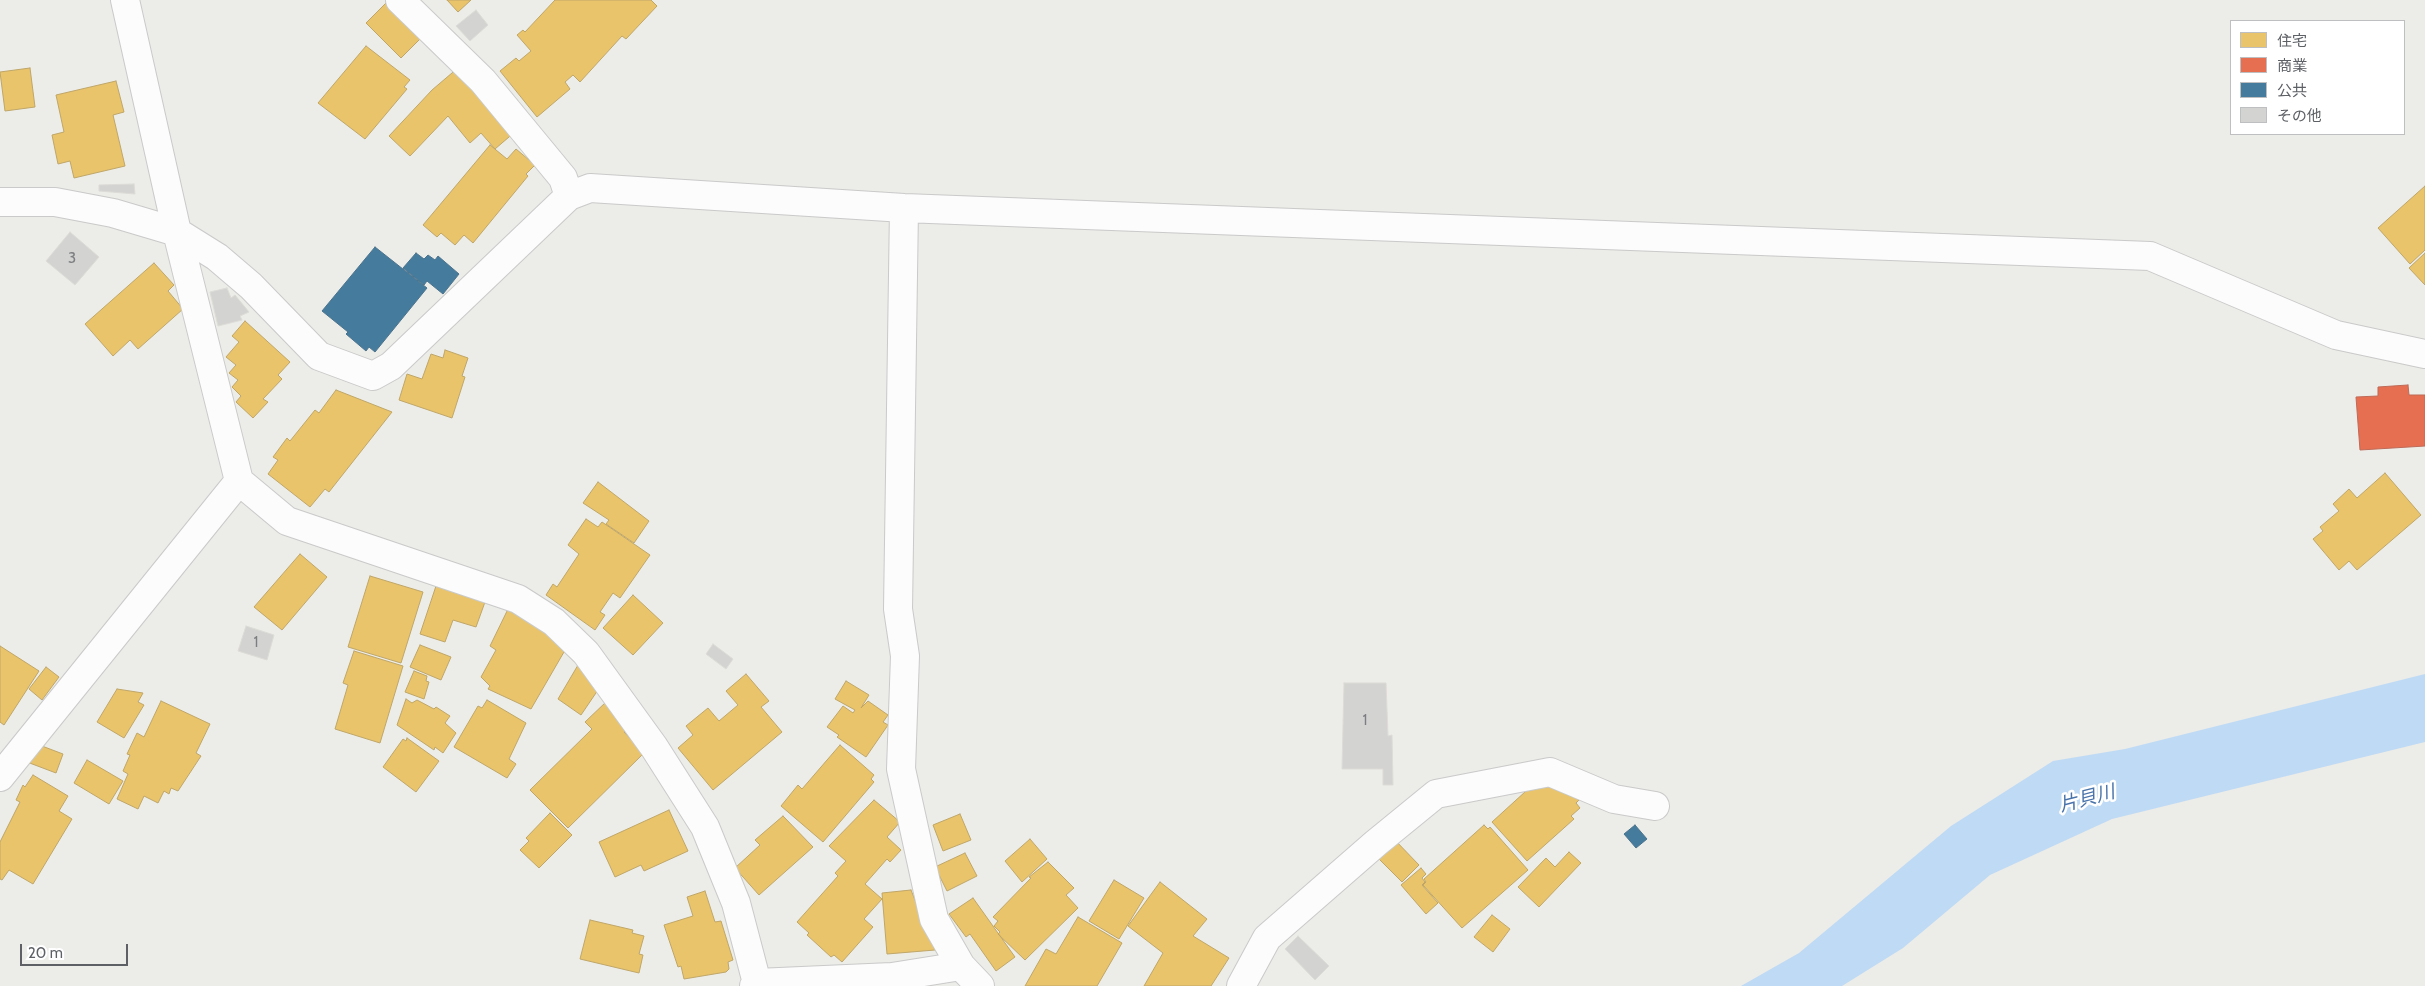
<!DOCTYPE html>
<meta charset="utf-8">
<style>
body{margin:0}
#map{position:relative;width:2425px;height:986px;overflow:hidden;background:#ecece8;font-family:Cabin,"Noto Sans JP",sans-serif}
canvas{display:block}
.legend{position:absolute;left:2230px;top:20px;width:175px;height:115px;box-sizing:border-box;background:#fff;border:1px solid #bebfc1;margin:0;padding:6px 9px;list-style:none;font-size:15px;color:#5d6065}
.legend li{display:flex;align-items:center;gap:10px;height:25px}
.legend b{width:25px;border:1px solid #bebfc1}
.scale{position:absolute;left:20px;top:944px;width:108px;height:22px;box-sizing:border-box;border:2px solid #5d6065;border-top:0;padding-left:6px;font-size:15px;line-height:18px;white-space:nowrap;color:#5d6065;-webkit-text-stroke:4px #fff;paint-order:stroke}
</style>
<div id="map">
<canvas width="2425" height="986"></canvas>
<ul class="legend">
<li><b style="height:14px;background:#e9c46a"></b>住宅</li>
<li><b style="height:14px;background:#e76f51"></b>商業</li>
<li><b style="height:14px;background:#457b9d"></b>公共</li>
<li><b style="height:14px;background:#d3d3d1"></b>その他</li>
</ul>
<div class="scale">20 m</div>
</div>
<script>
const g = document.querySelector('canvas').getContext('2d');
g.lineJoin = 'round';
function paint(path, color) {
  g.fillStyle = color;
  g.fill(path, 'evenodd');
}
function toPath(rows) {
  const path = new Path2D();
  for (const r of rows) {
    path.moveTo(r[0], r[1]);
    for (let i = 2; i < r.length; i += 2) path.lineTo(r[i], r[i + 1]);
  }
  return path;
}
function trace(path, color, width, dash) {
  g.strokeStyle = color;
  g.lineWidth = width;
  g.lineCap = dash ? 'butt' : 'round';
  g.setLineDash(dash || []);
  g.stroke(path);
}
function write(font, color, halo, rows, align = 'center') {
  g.font = font + ' Cabin,"Noto Sans JP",sans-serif';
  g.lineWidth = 5;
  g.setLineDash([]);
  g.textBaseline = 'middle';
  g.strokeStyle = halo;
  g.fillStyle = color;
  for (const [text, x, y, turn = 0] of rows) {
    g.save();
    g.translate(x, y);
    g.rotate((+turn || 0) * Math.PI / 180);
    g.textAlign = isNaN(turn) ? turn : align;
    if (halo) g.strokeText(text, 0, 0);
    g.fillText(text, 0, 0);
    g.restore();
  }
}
const water = toPath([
 [2425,674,2425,742,2112,819,1990,875,1903,948,1842,986,1741,986,1799,953,1951,826,2053,761,2125,749]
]);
const homes = toPath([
 [447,0,471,0,458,12,447,0],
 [555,0,651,0,657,6,626,39,622,36,580,82,573,75,565,82,570,89,537,117,500,71,516,58,519,61,531,51,517,35,523,30,525,32,555,0],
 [387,2,422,37,401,58,366,23,387,2],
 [366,46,410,80,404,87,407,89,365,139,318,103,366,46],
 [459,67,516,131,495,149,481,133,470,143,448,116,410,156,389,136,432,90,459,67],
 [30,68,35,107,5,111,0,72,30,68],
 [116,81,124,112,113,115,125,166,74,178,70,161,58,164,52,135,64,132,56,95,116,81],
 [490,145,507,159,516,149,535,165,526,174,528,176,473,243,464,235,455,245,441,233,437,237,423,225,490,145],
 [2425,186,2425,250,2410,264,2378,228,2425,186],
 [2425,253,2425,285,2409,268,2425,253],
 [154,263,174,285,168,291,183,309,138,349,130,340,113,356,85,324,154,263],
 [245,321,290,362,278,375,282,379,263,399,268,402,253,418,236,402,241,396,232,387,238,380,229,373,236,365,226,357,239,342,232,336,245,321],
 [445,350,468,358,462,376,465,377,452,418,399,400,407,374,422,379,431,354,443,358,445,350],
 [336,390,392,412,329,492,325,489,310,507,268,474,278,460,273,457,287,438,290,441,315,410,319,413,336,390],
 [2385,473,2421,515,2357,570,2349,561,2339,570,2313,539,2323,531,2320,527,2339,511,2333,504,2349,489,2357,498,2385,473],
 [598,482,649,521,634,543,606,524,609,520,583,503,598,482],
 [586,519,598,527,602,522,650,555,620,598,613,593,600,612,605,615,595,630,546,595,553,584,557,587,579,554,568,545,586,519],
 [300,554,327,577,282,630,254,607,300,554],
 [370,576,423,592,401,663,348,647,370,576],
 [436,586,485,602,476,627,453,620,445,642,420,634,436,586],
 [633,595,663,623,633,655,603,628,633,595],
 [510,605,568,645,531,709,488,689,490,686,481,677,496,650,490,646,510,605],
 [420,645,451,657,441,680,410,667,420,645],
 [0,646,39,671,4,725,0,722,0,646],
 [354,651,403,666,380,743,335,729,348,685,343,683,354,651],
 [581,660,600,687,581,715,558,699,581,660],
 [46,667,59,677,42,700,29,689,46,667],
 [414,671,427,676,426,681,429,682,424,699,405,692,414,671],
 [746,674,769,701,761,707,782,732,713,790,678,748,693,735,686,726,708,708,719,721,738,705,726,691,746,674],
 [846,681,869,695,861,708,868,701,888,715,883,722,888,725,866,757,837,737,839,735,827,727,843,706,853,713,855,710,835,699,846,681],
 [117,689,143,693,138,702,144,705,124,738,97,722,117,689],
 [406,699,412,703,417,700,434,709,436,707,450,716,445,723,456,733,443,753,435,747,434,750,397,725,406,699],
 [487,700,526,723,509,759,516,764,507,778,454,747,478,706,482,708,487,700],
 [161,701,210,724,196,753,201,756,178,791,171,788,169,794,164,791,158,803,144,796,138,809,117,799,128,774,123,771,130,755,127,754,137,733,144,737,161,701],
 [606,702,629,728,624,732,644,753,568,828,530,790,592,729,585,722,606,702],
 [407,738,439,761,416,792,383,767,403,739,406,741,407,738],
 [34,743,63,754,56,773,27,762,34,743],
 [840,745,874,775,871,779,874,782,823,842,781,806,798,785,802,789,840,745],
 [87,760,123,781,109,804,74,783,87,760],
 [33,775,68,796,59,811,72,819,33,884,9,870,2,880,0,879,0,842,20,802,16,800,23,785,25,787,33,775],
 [1553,778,1582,797,1576,803,1580,808,1571,816,1574,819,1527,861,1492,822,1537,781,1543,788,1553,778],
 [874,800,900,822,887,837,901,850,890,862,887,859,865,884,882,899,864,919,873,927,842,962,834,955,831,957,807,935,809,933,797,922,838,876,835,873,846,861,829,846,874,800],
 [669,810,688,851,644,871,641,865,615,877,599,842,669,810],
 [550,813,572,835,539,868,520,850,529,841,526,838,550,813],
 [960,814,971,840,943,851,933,825,960,814],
 [783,816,813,847,759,895,735,868,760,845,755,840,783,816],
 [1484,825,1488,829,1490,827,1528,870,1462,928,1423,885,1426,882,1424,879,1484,825],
 [1393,838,1419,865,1402,882,1375,855,1393,838],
 [1030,839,1047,859,1022,882,1005,861,1030,839],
 [1569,852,1581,863,1539,907,1518,887,1546,858,1555,867,1569,852],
 [965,853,977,876,947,891,935,867,965,853],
 [1048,862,1074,888,1066,895,1078,908,1025,960,998,934,1000,932,994,926,998,921,993,917,1031,878,1029,877,1048,862],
 [1421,868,1426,874,1422,878,1425,882,1422,885,1438,903,1426,914,1401,885,1421,868],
 [1114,880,1144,898,1119,939,1089,921,1114,880],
 [1160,882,1207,919,1193,936,1229,958,1211,986,1144,986,1163,953,1128,926,1160,882],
 [911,890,935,950,887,954,882,893,911,890],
 [705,891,715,922,721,921,733,960,728,962,729,969,726,972,684,979,681,966,678,967,664,925,693,916,687,897,705,891],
 [973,898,1015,957,996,971,970,934,966,937,949,914,973,898],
 [1492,915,1510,929,1493,952,1474,937,1492,915],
 [1078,917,1122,943,1097,986,1025,986,1046,949,1056,954,1078,917],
 [590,920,633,930,632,933,644,936,639,954,643,955,639,973,580,959,590,920]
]);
const shops = toPath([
 [2408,385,2409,395,2425,395,2425,446,2360,450,2356,397,2378,396,2378,387,2408,385]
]);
const public = toPath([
 [375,247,427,288,375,352,369,347,366,351,346,334,348,332,322,311,375,247],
 [416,253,424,259,428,255,435,260,438,256,459,274,443,294,427,281,424,285,403,268,416,253],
 [1635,825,1647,839,1636,848,1624,834,1635,825]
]);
const building = toPath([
 [476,10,488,25,470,41,456,26,476,10],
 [134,184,135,194,99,191,99,185,134,184],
 [70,232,99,257,75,285,46,261,70,232],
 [227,288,231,298,235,295,249,312,240,316,242,320,218,326,210,292,227,288],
 [246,626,274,635,267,660,238,651,246,626],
 [713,644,733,659,726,669,706,654,713,644],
 [1344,683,1386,683,1388,736,1392,735,1393,785,1383,785,1383,769,1342,769,1344,683],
 [1298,936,1329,966,1315,980,1285,949,1298,936]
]);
const minor = toPath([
 [125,0,177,232,239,481,287,521,518,599,554,622,586,653,654,747,705,827,736,903,757,983],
 [400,0,483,81,563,178,569,196],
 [0,202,55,202,113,213,177,232,217,257,251,286,319,356,373,376,391,366,569,196,590,188,904,208,2150,256,2336,335,2425,354],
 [904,208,898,609,905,656,901,769,934,919,961,966,980,986],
 [0,777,239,481],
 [754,986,757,983,892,977,961,966],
 [1241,986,1267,938,1376,843,1436,794,1550,772,1614,799,1655,806]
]);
const numberNames = [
 ["3",72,259],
 ["1",256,643],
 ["1",1365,721]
];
const waterNames = [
 ["片貝川",2087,799,-15]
];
paint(water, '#bfdaf4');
paint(homes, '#e9c46a');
trace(homes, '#bfa668', 1);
paint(shops, '#e76f51');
trace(shops, '#be6a57', 1);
paint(public, '#457b9d');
trace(public, '#4c738c', 1);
paint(building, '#d3d3d1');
trace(building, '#dcdbd7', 1);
trace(minor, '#c9cac9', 30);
trace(minor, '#fcfcfc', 28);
write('15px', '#7c7e81', null, numberNames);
write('italic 19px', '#4973aa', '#fff', waterNames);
</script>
